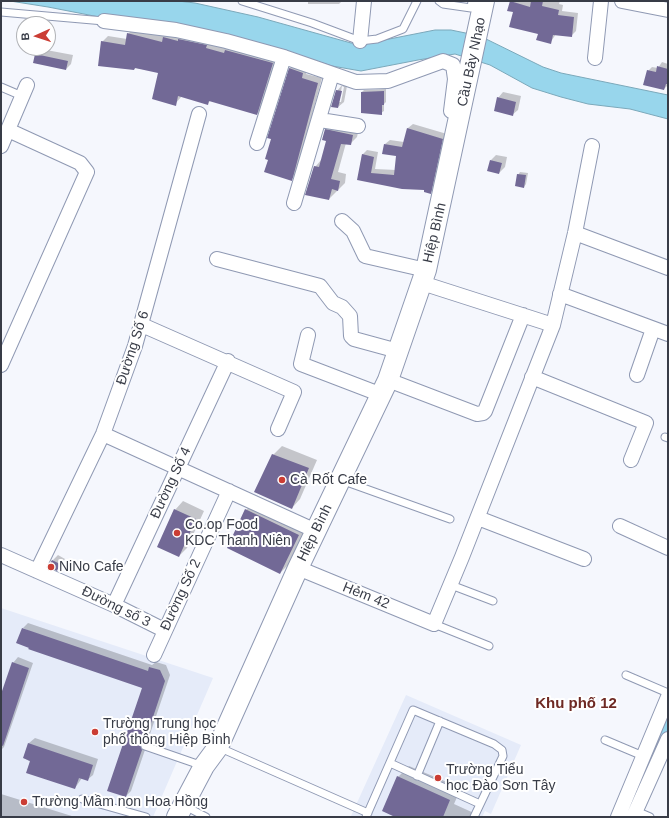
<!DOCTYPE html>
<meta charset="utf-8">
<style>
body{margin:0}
#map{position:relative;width:669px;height:818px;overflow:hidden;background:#f5f7fd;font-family:Helvetica,sans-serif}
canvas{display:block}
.frame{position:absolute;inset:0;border:2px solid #383c47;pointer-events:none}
.north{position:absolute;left:16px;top:16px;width:40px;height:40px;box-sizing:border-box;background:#fff;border:1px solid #afb1b5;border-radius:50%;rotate:267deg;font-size:11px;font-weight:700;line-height:16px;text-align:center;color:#383c47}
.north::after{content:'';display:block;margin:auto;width:14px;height:18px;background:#cb3d34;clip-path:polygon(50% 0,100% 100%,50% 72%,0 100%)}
</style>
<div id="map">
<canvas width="669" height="818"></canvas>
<div class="frame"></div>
<div class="north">B</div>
</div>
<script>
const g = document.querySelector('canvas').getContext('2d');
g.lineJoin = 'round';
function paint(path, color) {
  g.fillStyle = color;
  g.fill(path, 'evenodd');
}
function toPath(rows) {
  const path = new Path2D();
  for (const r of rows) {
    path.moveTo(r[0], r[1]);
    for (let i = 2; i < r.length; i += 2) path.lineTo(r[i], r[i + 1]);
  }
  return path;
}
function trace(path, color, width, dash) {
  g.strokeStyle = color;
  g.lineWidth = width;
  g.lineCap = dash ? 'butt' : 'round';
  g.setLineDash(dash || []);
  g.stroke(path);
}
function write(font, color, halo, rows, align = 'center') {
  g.font = font + ' Helvetica,sans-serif';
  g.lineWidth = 4;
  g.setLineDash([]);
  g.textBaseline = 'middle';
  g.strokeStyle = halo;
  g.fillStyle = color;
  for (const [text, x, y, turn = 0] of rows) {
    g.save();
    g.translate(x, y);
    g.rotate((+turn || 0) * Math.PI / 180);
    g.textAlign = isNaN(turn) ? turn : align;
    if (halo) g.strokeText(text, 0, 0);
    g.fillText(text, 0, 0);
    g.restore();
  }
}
const built = toPath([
 [1,608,213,678,153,817,1,817],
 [406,695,521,745,491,814,485,811,482,817,351,816]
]);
const water = toPath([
 [10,1,178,1,195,3,258,17,351,43,364,44,435,30,451,30,480,36,543,67,561,73,668,95,668,119,630,109,588,104,561,97,532,88,490,65,455,54,418,60,361,71,332,66,304,57,48,7,10,1]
]);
const shadow = toPath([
 [308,1,342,1,339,4,308,4],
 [560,1,559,4,563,5,562,11,578,13,576,31,571,36,556,34,550,43,514,12,510,2],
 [134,28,166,36,170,32,278,57,262,108,257,114,211,100,208,103,182,96,175,104,159,72,136,68,134,69,102,42,108,36,127,39,128,34],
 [41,49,73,55,71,64,66,69,34,62,36,54],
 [662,62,668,64,668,85,664,89,648,71,652,67,658,68],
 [295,64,307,68,306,74,322,78,296,175,291,179,269,159,272,139,269,138,290,68],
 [342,85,347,86,344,102,338,107,332,106,337,91],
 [342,86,344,87,341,102,339,102],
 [386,89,386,102,384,104,384,111,381,113,362,92,364,90],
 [503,92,521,96,518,110,512,115,498,98],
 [332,123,359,128,357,137,350,144,346,143,338,172,346,174,345,183,329,199,315,167,322,159,327,140,325,130],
 [413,124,447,134,435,188,430,193,425,189,358,179,362,155,367,150,378,152,375,169,396,170,397,155,385,144,390,140,404,142,408,128],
 [496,155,507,157,505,167,499,173,491,160],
 [520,172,528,173,526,184,524,187,518,175],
 [282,446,317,460,300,499,292,508,273,455],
 [257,499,310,524,291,562,280,573,246,510],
 [183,501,204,511,187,548,179,556,175,510],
 [58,555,65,559,57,569,53,560],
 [28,623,152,665,156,662,166,665,170,675,150,734,145,739,147,744,131,791,126,796,143,687,23,628],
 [18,657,33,663,4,747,1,750,1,698,13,663],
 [35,738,98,759,93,775,87,780,82,778,75,788,24,758,29,743],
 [409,766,461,788,454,804,476,814,475,817,397,817,398,777],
 [1,794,75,817,1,817]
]);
const canal = toPath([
 [626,817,668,718]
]);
const building = toPath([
 [510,1,530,7,531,1,543,1,542,6,559,10,558,15,574,17,572,37,553,35,551,44,536,40,538,34,509,27,513,12,507,11],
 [127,33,162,42,163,37,178,41,178,39,207,45,206,48,224,53,225,50,273,63,257,115,209,101,208,105,178,96,176,106,152,99,158,73,135,68,134,70,98,66,101,41,125,45],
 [35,54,68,61,66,70,33,63],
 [657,66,668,69,668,84,666,84,664,90,643,85,647,70,656,72],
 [289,68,303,73,302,78,318,83,292,181,264,172,268,160,265,159,271,139,267,138],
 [336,90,342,91,338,108,331,107],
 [384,91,384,105,382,105,382,115,361,113,361,92],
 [497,97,516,102,513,116,494,111],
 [407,128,443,139,431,194,424,192,424,190,402,189,357,180,362,154,374,157,371,173,394,175,396,156,382,154,384,144,402,147],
 [325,129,353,135,351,145,341,144,331,179,340,181,338,191,332,189,329,200,305,195,314,166,319,167,326,141,322,140],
 [490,160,502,163,499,174,487,171],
 [517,174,526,175,524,188,515,186],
 [272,454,309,468,292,509,254,492],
 [174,509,196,519,179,557,157,547],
 [245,509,299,535,280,574,227,548],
 [52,560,60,564,57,571,48,567],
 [22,628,148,671,149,667,160,670,165,681,145,741,140,745,142,750,126,797,107,791,142,688,28,649,29,648,16,643],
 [12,662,29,668,3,746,1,745,1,694],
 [28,743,93,765,88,781,79,778,75,789,26,773,30,761,23,758],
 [397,776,450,800,443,817,395,817,382,811]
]);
const service = toPath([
 [242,1,312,23,360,41,377,39,403,29,417,1],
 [439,1,443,4,471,8,472,1],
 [1,12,104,21],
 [1,87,22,96],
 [665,437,668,438],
 [341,480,450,519],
 [451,585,493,601],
 [434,624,489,646],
 [626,675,668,693],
 [605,740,643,756],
 [145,746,203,766],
 [218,747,368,813],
 [390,763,480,804],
 [417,776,440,721],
 [82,799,146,817],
 [185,806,206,817],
 [636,811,650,817],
 [366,817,413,710,494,744,502,750,503,756,474,817]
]);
const minor = toPath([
 [622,1,668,10],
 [104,21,176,30,226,41,284,57,356,82,388,81,443,61,453,65,455,79,451,111],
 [360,41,364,1],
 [595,58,601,1],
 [320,120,358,126],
 [257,143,284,57],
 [1,146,27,85],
 [294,203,332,74],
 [342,221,353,231,365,256,426,270],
 [575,233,668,268],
 [217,259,320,286,333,303,342,307,350,316,351,336,354,339,398,351],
 [422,283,553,325],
 [560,294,668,334],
 [142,325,294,392,278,429],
 [308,335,301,364,382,395],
 [1,365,87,172,80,163,8,130],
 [637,375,653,329],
 [532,377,646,423,631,460],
 [388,380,477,414,483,413,485,411,523,315],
 [103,434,316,531],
 [478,518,584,559],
 [620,526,668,548],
 [1,555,114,605,164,630],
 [298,568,434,624,462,557,553,325,575,233,592,146],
 [37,571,103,434,135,346,199,114],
 [114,605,228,361],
 [154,655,229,491],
 [618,817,668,697],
 [633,817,668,739]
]);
const secondary = toPath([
 [177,817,204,766,218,747,298,568,388,380,426,270,484,1]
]);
const markers = [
 [282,480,4,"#cb3d34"],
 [177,533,4,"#cb3d34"],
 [51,567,4,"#cb3d34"],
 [95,732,4,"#cb3d34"],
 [438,778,4,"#cb3d34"],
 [24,802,4,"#cb3d34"]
];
const streetNames = [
 ["Cầu Bảy Nhạo",472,62,-78],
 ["Hiệp Bình",435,233,-77],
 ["Đường Số 6",133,348,-72],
 ["Đường Số 4",171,483,-65],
 ["Hiệp Bình",315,533,-64],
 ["Đường Số 2",181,595,-65],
 ["Hẻm 42",366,596,22],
 ["Đường số 3",116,607,26]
];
const poiNames = [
 ["Cà Rốt Cafe",290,480],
 ["Co.op Food",185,525],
 ["KDC Thanh Niên",185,541],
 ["NiNo Cafe",59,567],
 ["Trường Trung học",103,724],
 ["phổ thông Hiệp Bình",103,740],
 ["Trường Tiểu",446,770],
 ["học Đào Sơn Tây",446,786],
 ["Trường Mầm non Hoa Hồng",32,802]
];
const neighbourhoodNames = [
 ["Khu phố 12",576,704]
];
paint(built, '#e5ebf9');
paint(water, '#98d6ec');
trace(water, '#7ba8ba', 1);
paint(shadow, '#0003');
trace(canal, '#98d6ec', 12);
paint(building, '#726996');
trace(service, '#8f99b3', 9);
trace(minor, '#8f99b3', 16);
trace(secondary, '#8f99b3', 22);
trace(service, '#fff', 7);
trace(minor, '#fff', 14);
trace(secondary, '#fff', 20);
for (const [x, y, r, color] of markers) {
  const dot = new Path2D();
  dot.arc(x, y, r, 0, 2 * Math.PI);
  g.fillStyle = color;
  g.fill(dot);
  trace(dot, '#fff', 1.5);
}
write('14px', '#383c47', '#fff', streetNames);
write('14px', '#383c47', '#fff', poiNames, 'left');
write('bold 15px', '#6f2a24', '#fff', neighbourhoodNames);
</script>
